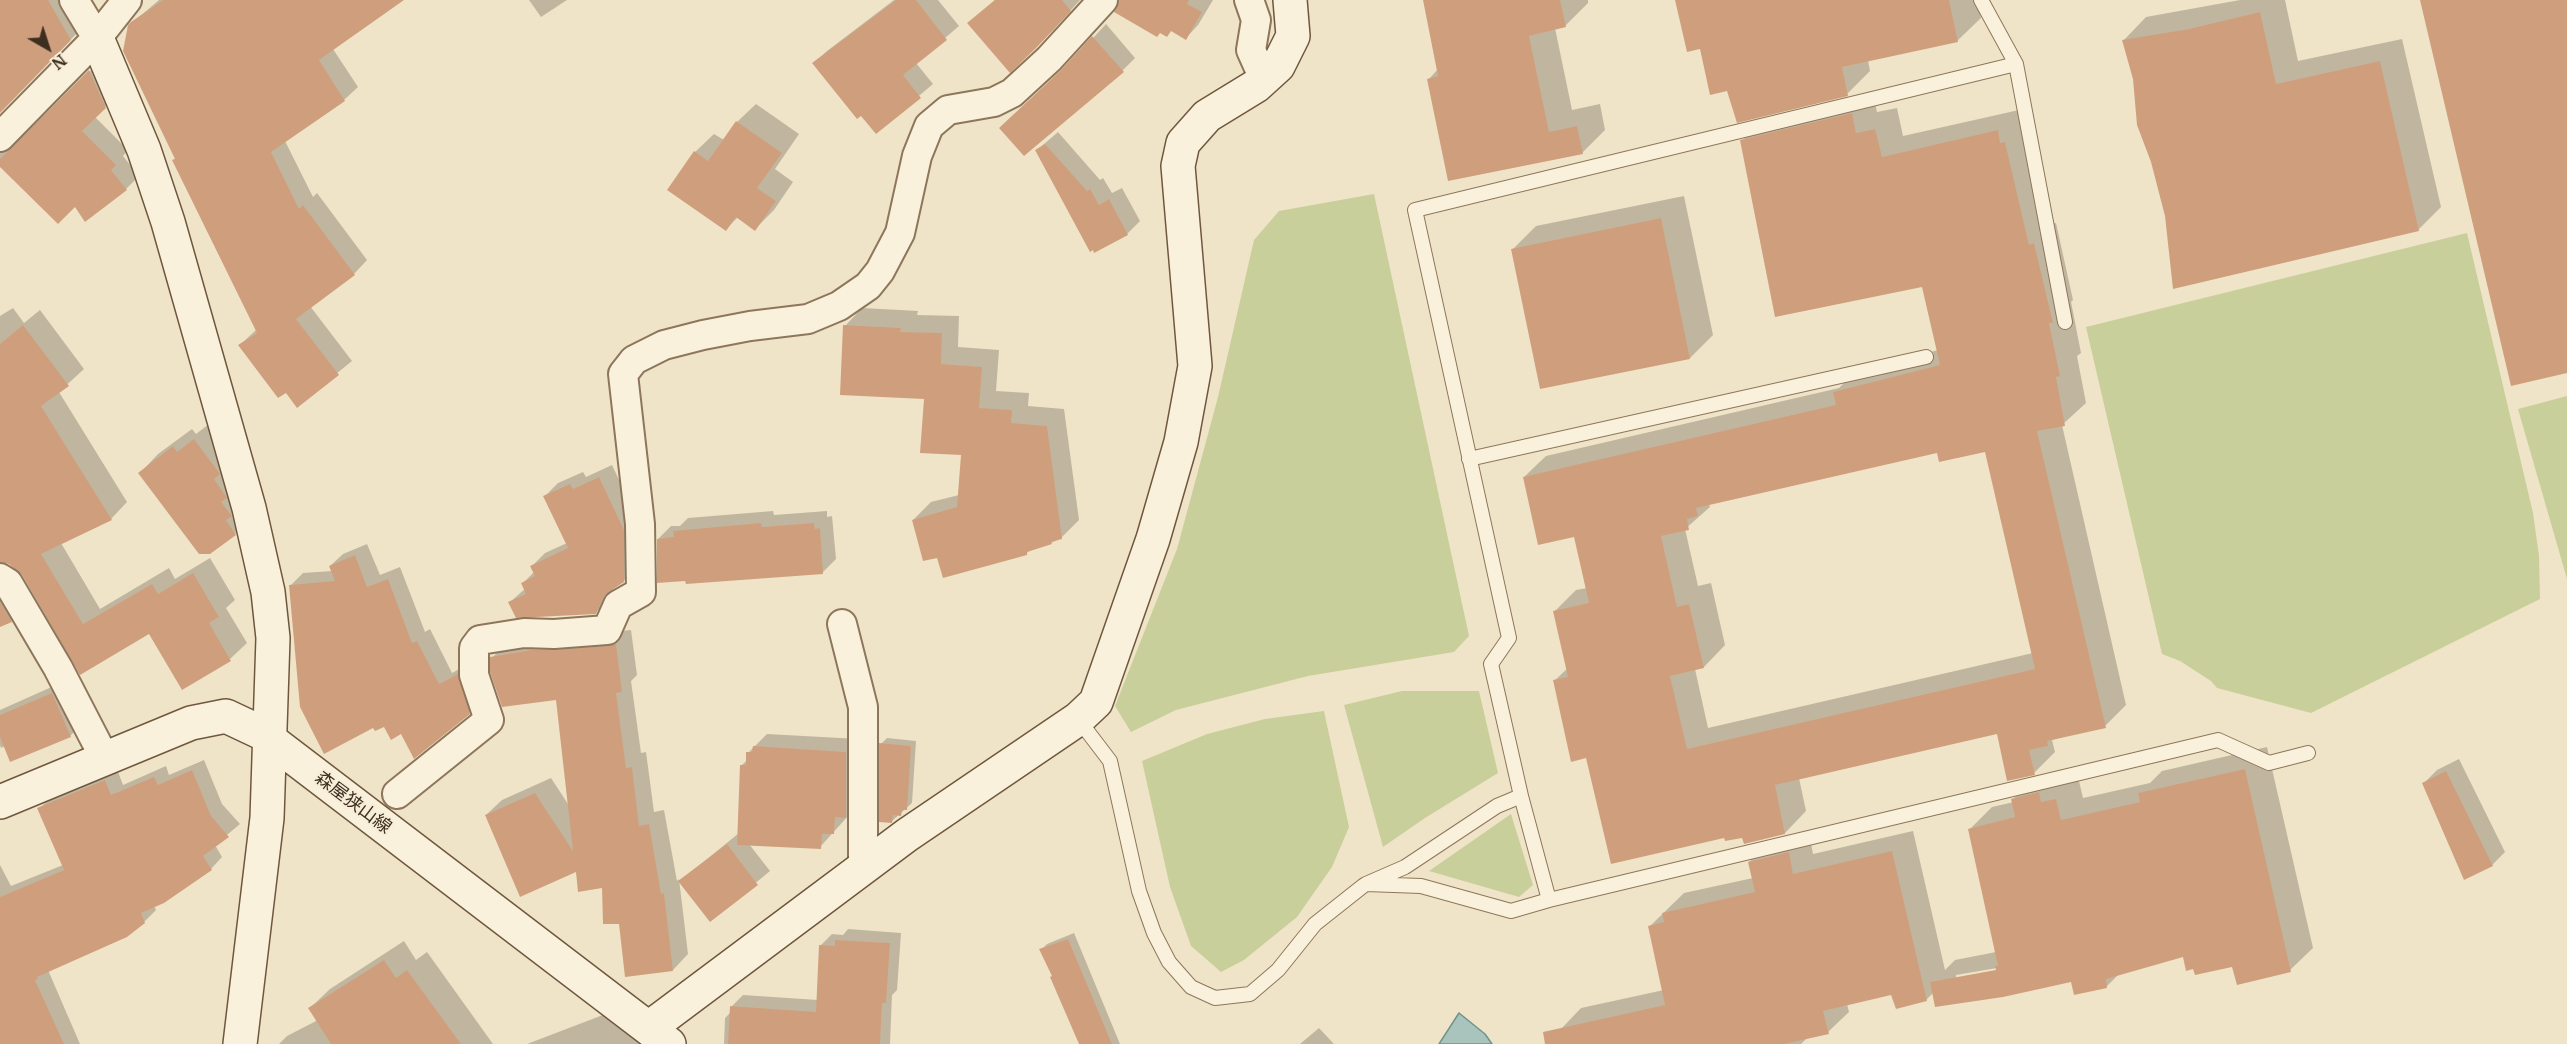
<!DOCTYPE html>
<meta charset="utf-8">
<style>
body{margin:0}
#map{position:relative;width:2567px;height:1044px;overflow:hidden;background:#f0e4c8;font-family:Merriweather,serif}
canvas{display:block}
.north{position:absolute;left:18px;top:18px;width:60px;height:60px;-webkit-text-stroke:4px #f7eed8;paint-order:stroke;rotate:141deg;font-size:16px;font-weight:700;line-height:24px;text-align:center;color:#3d2e20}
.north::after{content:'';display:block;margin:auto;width:21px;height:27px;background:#3d2e20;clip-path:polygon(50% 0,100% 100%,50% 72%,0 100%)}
</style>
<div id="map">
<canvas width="2567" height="1044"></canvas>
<div class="north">N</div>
</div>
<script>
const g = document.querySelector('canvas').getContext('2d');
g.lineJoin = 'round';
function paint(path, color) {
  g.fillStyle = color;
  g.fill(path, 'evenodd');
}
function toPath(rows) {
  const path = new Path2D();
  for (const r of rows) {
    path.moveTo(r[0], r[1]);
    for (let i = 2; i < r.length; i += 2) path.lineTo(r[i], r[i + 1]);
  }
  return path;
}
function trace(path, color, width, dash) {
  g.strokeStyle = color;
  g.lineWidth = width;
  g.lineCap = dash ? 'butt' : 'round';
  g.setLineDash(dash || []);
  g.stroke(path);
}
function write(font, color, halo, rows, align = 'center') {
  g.font = font + ' Merriweather,"Noto Sans JP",serif';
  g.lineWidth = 4.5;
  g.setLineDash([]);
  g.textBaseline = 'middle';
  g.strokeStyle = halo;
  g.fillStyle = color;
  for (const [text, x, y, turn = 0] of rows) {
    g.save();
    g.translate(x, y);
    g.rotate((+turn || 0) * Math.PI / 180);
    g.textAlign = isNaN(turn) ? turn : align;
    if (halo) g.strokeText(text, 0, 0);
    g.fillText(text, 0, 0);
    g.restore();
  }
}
const green = toPath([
 [1374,194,1469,636,1454,652,1308,676,1176,710,1131,732,1115,706,1177,549,1218,397,1254,240,1279,211],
 [2467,233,2533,513,2539,556,2540,599,2311,713,2217,688,2211,681,2180,661,2162,654,2086,327],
 [2567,396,2567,579,2518,409],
 [1402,691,1479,691,1498,773,1425,818,1383,847,1344,705],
 [1324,711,1349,827,1332,867,1297,917,1244,960,1221,972,1191,946,1170,887,1142,761,1207,734,1265,719],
 [1511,814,1533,885,1519,897,1429,871]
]);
const water = toPath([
 [1459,1013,1485,1034,1492,1044,1439,1044,1459,1013]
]);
const shadow = toPath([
 [0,0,68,0,84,26,0,112],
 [159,0,402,0,333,49,358,87,344,100,285,141,313,197,317,193,367,260,354,274,310,306,352,361,298,405,286,391,240,345,257,329,173,160,176,158,132,23],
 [529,0,567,0,541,17],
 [894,0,938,0,959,26,916,63,933,84,876,132,814,63,827,51],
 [995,0,1080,0,1050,33,982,11],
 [1125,0,1213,0,1198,25,1186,38],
 [1424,0,1588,0,1588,3,1565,26,1555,28,1572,110,1600,104,1605,130,1582,153,1428,80,1438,69],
 [1677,0,1977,0,1981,18,1957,41,1868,60,1870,71,1847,94,1728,89,1701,47],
 [2240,0,2285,0,2298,61,2402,39,2441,207,2418,230,2166,216,2124,40,2146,17],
 [1106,24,1135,58,1122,71,1068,65],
 [103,58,118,93,95,117,128,150,123,156,139,176,126,189,75,205,0,164,0,133,9,140,18,140,26,136],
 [1873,93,1877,112,1897,108,1903,136,2019,110,2050,224,2056,223,2073,300,2071,302,2081,353,2077,356,2086,403,2062,425,2126,705,2105,726,2052,740,2055,752,2034,773,1998,732,1799,778,1806,811,1785,833,1725,837,1588,756,1554,681,1568,668,1554,612,1576,590,1587,588,1575,535,1524,477,1546,456,1839,388,1856,371,1938,350,1923,285,1742,141,1763,119],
 [1987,450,2033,653,1708,728,1695,669,1704,667,1725,645,1711,583,1698,586,1685,529,1710,507,1709,504,1938,451],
 [756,104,799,134,775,169,793,182,774,210,755,229,738,217,726,229,695,152,714,134,724,140,737,122],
 [1058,132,1100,180,1103,178,1112,193,1122,188,1140,221,1127,234,1037,150],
 [1684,196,1713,335,1690,358,1513,249,1536,226],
 [13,308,24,323,40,310,84,369,59,392,127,502,111,519,61,543,100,609,169,568,175,579,210,558,235,600,226,608,247,643,230,659,182,688,150,632,81,673,23,574,5,561,0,549,0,316],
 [862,308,918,311,917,315,959,316,958,347,999,350,996,391,1029,393,1028,406,1064,409,1079,520,1061,538,1051,543,1031,549,1027,553,913,520,931,502,959,495,962,454,926,397,845,326],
 [213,421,254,515,235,534,140,473,158,454,192,429,196,434],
 [612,465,636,516,637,568,623,581,614,586,608,600,595,613,510,602,526,588,523,583,534,572,532,566,545,553,567,543,545,496,558,483,583,472,586,477],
 [773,511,774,515,827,511,827,517,832,516,836,559,823,572,658,539,671,526,680,526,688,518],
 [367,544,380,575,400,567,425,632,430,629,452,673,470,663,481,701,469,713,402,732,291,585,303,573,332,571,330,566,343,554],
 [0,579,23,609,11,621,0,626],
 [631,630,637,675,631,681,641,753,646,752,654,812,664,810,677,881,679,879,688,954,673,970,603,886,486,815,502,800,551,778,570,807,557,699,492,658,507,642],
 [65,681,83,723,70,736,11,760,5,746,1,748,0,745,0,710],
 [767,734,859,739,859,804,820,847,749,844,770,871,711,920,680,881,739,833,742,765,748,759,748,753],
 [887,738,916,741,912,803,892,821,881,744],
 [2267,747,2313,948,2290,970,2233,965,2194,967,2184,955,2119,974,2107,986,2073,980,1934,992,1926,1000,1892,993,1847,1004,1849,1012,1828,1032,1808,1037,1801,1044,1564,1044,1561,1029,1581,1008,1664,990,1649,927,1684,893,1753,878,1749,862,1770,842,1809,832,1813,854,1913,831,1945,970,1955,960,1996,952,1969,830,1992,807,2014,802,2013,799,2036,777,2061,770,2063,780,2078,777,2083,798,2150,783,2162,771],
 [2003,967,2004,970,1956,979,1956,975],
 [2459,759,2505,852,2492,865,2424,783,2437,770],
 [204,760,222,804,240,824,215,845,222,857,211,869,154,905,156,910,144,922,48,970,80,1044,0,1044,0,865,11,886,63,865,39,809,51,797,117,769,123,785,166,766,169,775],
 [848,929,901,933,897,990,892,995,890,1044,724,1044,725,1018,731,1012,732,1006,743,995,818,1000,821,945,832,934,843,935],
 [1074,933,1120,1044,1081,1044,1041,950,1047,944],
 [404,941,416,960,427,952,493,1044,279,1044,287,1036,318,1020,310,1008,330,989],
 [629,1005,664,1044,527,1044],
 [1319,1028,1334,1044,1300,1044]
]);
const building = toPath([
 [0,0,48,0,71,40,0,113],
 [163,0,404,0,319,60,345,101,271,152,299,209,303,205,355,275,296,319,339,375,297,408,286,393,278,398,238,345,257,333,172,160,175,159,123,51,128,25,131,22],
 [896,0,916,0,947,40,903,75,921,98,876,134,861,116,857,119,812,63],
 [995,0,1062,0,1071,11,1037,47,1010,73,967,23],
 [1119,0,1189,0,1187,4,1202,12,1186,40,1171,31,1167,37,1160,33,1157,37,1114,12],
 [1423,0,1560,0,1566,27,1529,36,1549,132,1577,126,1583,154,1448,181,1427,79,1438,76],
 [1675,0,1949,0,1958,42,1842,67,1848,96,1737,123,1727,91,1710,95,1700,49,1687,52],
 [2420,0,2567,0,2567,373,2511,386],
 [2260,12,2276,84,2380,61,2419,231,2173,289,2165,216,2151,162,2137,125,2133,79,2122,40,2189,29],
 [1092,36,1124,72,1024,156,999,128,1060,71],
 [89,70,106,108,82,131,116,165,111,170,127,190,85,222,75,207,58,224,0,167,0,159],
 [1852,113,1856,133,1875,129,1882,157,1998,130,2000,143,2005,142,2029,245,2034,243,2053,323,2049,323,2060,376,2056,377,2065,426,2037,431,2106,728,2047,741,2048,746,2029,750,2035,775,2007,781,1997,734,1775,785,1785,834,1744,844,1742,838,1725,841,1724,838,1611,864,1586,758,1571,762,1553,680,1568,677,1553,611,1589,603,1574,537,1538,545,1523,477,1836,405,1833,392,1940,365,1922,287,1775,317,1740,140],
 [1985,452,2035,669,1687,749,1670,676,1704,668,1689,604,1677,607,1661,536,1689,530,1687,519,1698,516,1696,508,1937,453,1939,462],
 [736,121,782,153,757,188,776,201,755,231,736,217,726,231,667,190,694,151,708,161],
 [1045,144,1087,191,1090,189,1099,205,1109,199,1128,235,1094,253,1093,250,1090,252,1035,150],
 [1661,218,1690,359,1540,389,1511,249],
 [23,325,69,386,41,406,112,520,41,554,83,624,152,584,158,594,193,573,219,617,209,623,231,661,182,690,149,634,80,675,22,575,9,564,0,562,0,344],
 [843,325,901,328,900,332,942,333,941,364,982,367,979,408,1012,410,1011,423,1047,426,1062,539,1051,542,1052,544,1027,552,1027,555,943,578,937,558,923,561,912,520,957,507,961,455,920,453,924,399,840,395],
 [194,439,220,474,214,479,227,498,221,502,232,516,226,520,236,535,210,554,199,554,138,473,173,446,177,452],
 [599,477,624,530,624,582,610,591,603,598,596,614,516,618,508,602,526,594,521,583,535,576,530,566,568,548,543,496,570,484,573,489],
 [761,523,762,527,814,523,815,529,820,528,823,574,686,584,685,581,657,583,657,539,674,537,673,531],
 [355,555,367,587,388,579,412,643,417,641,439,684,458,674,470,714,414,759,401,734,391,740,384,727,375,731,373,728,324,754,300,707,289,585,335,581,329,566],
 [0,602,12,622,0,627],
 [616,644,622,692,616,693,626,768,632,767,639,826,649,824,661,894,664,893,673,971,625,977,619,924,603,924,602,888,578,892,576,872,520,897,485,815,535,793,573,851,556,700,502,707,490,672,490,657,531,650,555,650,608,646],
 [52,693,71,737,10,762,0,737,0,715],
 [879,743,911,746,907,810,902,810,901,816,893,815,892,823,879,822],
 [753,746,846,752,846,818,835,817,834,834,822,834,821,849,737,845,740,765,746,765,746,752,752,752],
 [2245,769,2291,972,2237,985,2232,967,2195,975,2193,969,2186,971,2183,957,2106,979,2107,988,2074,995,2071,982,2003,997,1935,1007,1930,982,1996,970,1995,966,1998,966,1968,829,2015,817,2011,799,2039,792,2041,802,2056,799,2061,820,2140,802,2138,793],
 [192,770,211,816,229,837,203,856,212,870,164,903,141,913,145,923,127,937,37,977,38,979,35,980,64,1044,0,1044,0,897,64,870,37,808,105,780,111,795,154,777,158,785],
 [2446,771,2493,866,2464,880,2422,783],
 [727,844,758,885,710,922,678,881],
 [1892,851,1927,1001,1896,1009,1891,995,1823,1011,1829,1034,1784,1044,1545,1044,1543,1032,1665,1005,1648,926,1664,922,1662,913,1755,892,1748,862,1789,852,1793,874],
 [1068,939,1112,1044,1079,1044,1050,977,1052,976,1039,949],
 [835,940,890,943,886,1003,882,1003,880,1044,728,1044,730,1006,816,1012,819,945,835,946],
 [384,960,396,978,407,970,461,1044,331,1044,308,1008]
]);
const lane = toPath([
 [1981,0,2016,64],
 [1469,459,1926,357],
 [1078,719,1110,761,1139,891,1154,933,1169,962,1191,987,1215,998,1250,994,1278,970,1315,924,1363,886,1366,884,1405,867,1497,806,1521,796,1549,900,1511,911,1421,886,1366,884],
 [1521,796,1491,664,1509,638,1415,210,2016,64,2065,322],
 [1549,900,2218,740,2269,763,2308,753]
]);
const street = toPath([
 [74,0,97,38],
 [1249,0,1256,20,1251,50,1264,79],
 [0,137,97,38,127,0],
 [0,578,8,583,58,668,104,757],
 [842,624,863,707,863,868],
 [397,794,489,720,474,675,474,648,480,640,524,633,554,634,607,630,618,605,641,592,640,524,623,374,634,360,664,345,703,335,750,326,808,319,839,306,868,286,880,271,900,233,917,156,929,126,948,110,994,102,1012,93,1049,59,1103,0]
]);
const secondary = toPath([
 [97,38,144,150,168,222,249,508,268,592,273,638,267,818,240,1044],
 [0,802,191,723,226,716,260,732,669,1044],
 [649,1028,907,835,1078,719,1096,702,1153,539,1181,442,1195,366,1178,166,1183,143,1207,116,1256,86,1278,66,1293,36,1290,0]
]);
const streetNames = [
 ["森屋狭山線",353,803,37]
];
paint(green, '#c9cf9b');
paint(water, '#a9c4bc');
trace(water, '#6f938a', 1.5);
paint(shadow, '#0003');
paint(building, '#cf9f7d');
trace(lane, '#8d765c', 16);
trace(street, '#8d765c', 32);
trace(secondary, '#6f573f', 36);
trace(lane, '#faf1dc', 14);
trace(street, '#faf1dc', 28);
trace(secondary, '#faf1dc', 33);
write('18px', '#3d2e20', '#f7eed8', streetNames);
</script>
